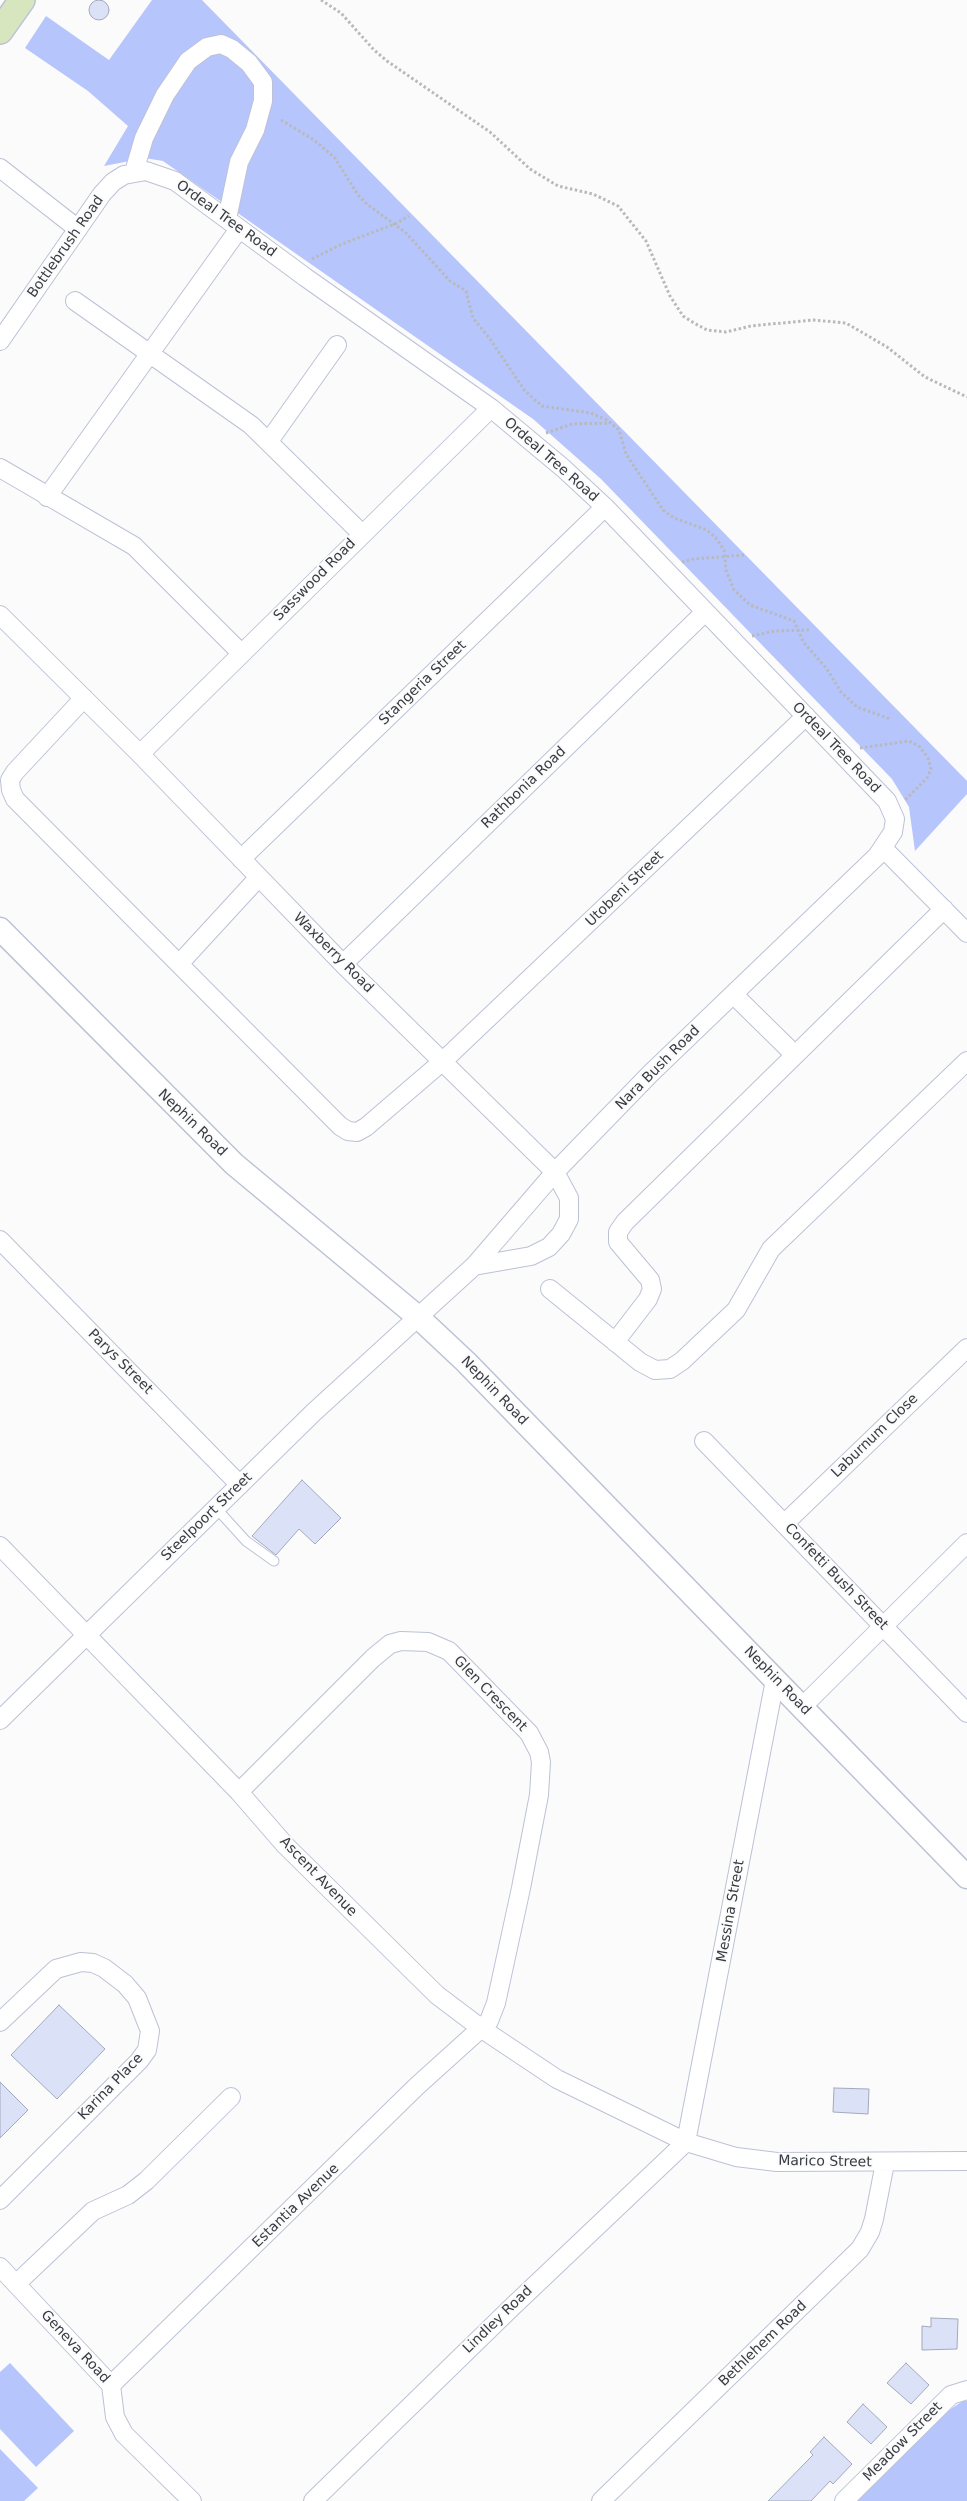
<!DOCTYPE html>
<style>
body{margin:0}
canvas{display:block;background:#fbfbfb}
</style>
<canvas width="967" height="2501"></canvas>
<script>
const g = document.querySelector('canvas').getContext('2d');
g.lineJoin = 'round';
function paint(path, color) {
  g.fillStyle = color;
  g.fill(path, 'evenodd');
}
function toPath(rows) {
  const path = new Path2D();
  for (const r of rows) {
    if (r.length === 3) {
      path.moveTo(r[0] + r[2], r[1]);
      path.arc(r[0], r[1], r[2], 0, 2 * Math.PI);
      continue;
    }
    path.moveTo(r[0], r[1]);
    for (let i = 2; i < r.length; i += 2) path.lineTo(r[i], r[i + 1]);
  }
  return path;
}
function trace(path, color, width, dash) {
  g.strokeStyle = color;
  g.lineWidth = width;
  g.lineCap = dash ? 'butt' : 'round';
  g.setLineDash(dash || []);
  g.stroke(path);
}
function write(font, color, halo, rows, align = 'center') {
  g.font = font + ' "DejaVu Sans",sans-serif';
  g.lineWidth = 4;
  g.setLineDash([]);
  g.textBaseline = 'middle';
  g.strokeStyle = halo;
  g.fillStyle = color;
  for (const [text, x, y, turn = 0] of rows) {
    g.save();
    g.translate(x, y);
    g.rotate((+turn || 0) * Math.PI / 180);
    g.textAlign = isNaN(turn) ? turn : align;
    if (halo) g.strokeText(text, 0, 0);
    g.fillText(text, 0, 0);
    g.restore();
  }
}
const green = toPath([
 [152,0,202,0,967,781,967,794,915,851,909,807,892,779,601,479,533,419,163,161,145,158,104,166,128,126,88,91,25,48,46,16,109,60],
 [10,2363,74,2431,36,2467,0,2429,0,2372],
 [963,2401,967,2401,967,2501,854,2501,946,2412],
 [0,2449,38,2488,24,2501,0,2501]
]);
const building = toPath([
 [99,10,10],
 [302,1480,341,1518,315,1544,299,1529,276,1555,252,1536,302,1480],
 [59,2005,105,2049,57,2099,11,2055,59,2005],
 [0,2082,28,2110,0,2138,0,2082],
 [834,2088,869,2089,868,2114,833,2112,834,2088],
 [931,2318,958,2319,957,2349,922,2350,922,2326,931,2327,931,2318],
 [906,2363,929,2385,911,2404,887,2383,906,2363],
 [863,2404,887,2427,871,2444,847,2422,863,2404],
 [824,2437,852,2464,833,2484,830,2481,811,2501,768,2501,808,2460,813,2455,810,2452,824,2437]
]);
const path = toPath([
 [321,0,341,13,374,50,387,61,490,132,530,169,558,186,593,194,618,206,646,241,670,296,683,316,694,323,707,330,726,332,751,326,813,320,846,323,887,347,925,377,967,397],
 [281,120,314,140,335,158,358,195,368,205,405,232,450,281,466,291,473,318,490,339,525,391,542,406,591,413,607,420,619,430,626,454,663,510,674,518,707,530,716,538,724,550,726,570,734,590,750,605,794,621,804,643,827,669,841,692,857,707,890,719],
 [312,259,342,244,395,224,409,216],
 [546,433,572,424,610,423],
 [682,562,693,559,745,555],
 [752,636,775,631,809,630],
 [860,748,909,741,920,747,928,758,931,769,927,778,905,800]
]);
const service = toPath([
 [216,1508,246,1541,274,1561]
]);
const minor = toPath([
 [0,168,78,229],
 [134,172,144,138,165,95,188,61,207,47,221,44,232,49,249,63,263,82,263,101,255,130,239,162,227,219],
 [75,301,251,425,362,534],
 [0,341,102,194,113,182,124,175,146,171,175,181,305,277,491,408,563,468,605,507,887,801,895,819,893,832,877,856,650,1074,555,1172,474,1266,314,1412,0,1720],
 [269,441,337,345],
 [0,468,134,546,241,653],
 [47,497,239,229],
 [0,615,140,754,343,964,555,1172,569,1198,569,1219,561,1234,549,1247,531,1256,474,1266],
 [84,698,15,772,10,780,11,790,15,799,340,1126,348,1131,357,1132,366,1127,443,1061,806,716],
 [140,754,491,408],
 [883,848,967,933],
 [241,859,605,507],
 [179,964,259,877],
 [343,964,704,613],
 [733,994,795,1055],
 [0,1240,240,1485],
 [550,1289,640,1362,655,1370,670,1369,682,1361,736,1310,771,1249,967,1061],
 [615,1342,648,1299,652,1289,650,1280,618,1242,618,1232,625,1222,944,909],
 [704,1441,967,1713],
 [784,1524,967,1348],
 [0,1546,239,1792,285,1845,437,1995,482,2029,557,2079,686,2142,736,2157,777,2162,967,2161],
 [802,1707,967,1543],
 [0,2022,56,1969,81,1962,93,1963,104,1968,125,1984,137,1998,150,2031,147,2050,139,2061,0,2200],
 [686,2142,775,1680],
 [0,2267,111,2385,115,2417,124,2434,192,2501],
 [16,2284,93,2211,128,2195,146,2181,231,2097],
 [111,2385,417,2086,489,2021,496,2003,521,1888,539,1795,541,1762,539,1752,529,1733,449,1651,428,1642,401,1641,390,1644,373,1658,239,1792],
 [313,2501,511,2308,686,2142],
 [601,2501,860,2249,870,2232,874,2219,885,2163],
 [844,2501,951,2395,967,2390]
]);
const tertiary = toPath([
 [0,929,234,1164,418,1317,466,1362,967,1877]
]);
const secondary = toPath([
 [0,31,22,0]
]);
const streetNames = [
 ["Ordeal Tree Road",226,219,36],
 ["Bottlebrush Road",66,247,-55],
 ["Ordeal Tree Road",551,460,41],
 ["Sasswood Road",315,580,-45],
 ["Stangeria Street",423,683,-44],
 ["Ordeal Tree Road",836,748,46],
 ["Rathbonia Road",524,788,-44],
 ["Utobeni Street",625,889,-44],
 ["Waxberry Road",333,953,45],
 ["Nara Bush Road",658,1068,-45],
 ["Nephin Road",192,1123,44],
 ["Parys Street",120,1362,45],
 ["Nephin Road",494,1391,46],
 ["Laburnum Close",875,1436,-44],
 ["Steelpoort Street",207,1517,-44],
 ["Confetti Bush Street",836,1577,46],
 ["Nephin Road",777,1681,46],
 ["Glen Crescent",490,1694,46],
 ["Ascent Avenue",318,1877,46],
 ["Messina Street",731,1911,-80],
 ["Karina Place",111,2087,-46],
 ["Marico Street",825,2162,1],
 ["Estantia Avenue",296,2206,-44],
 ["Lindley Road",498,2320,-44],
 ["Bethlehem Road",763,2344,-44],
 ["Geneva Road",75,2347,47],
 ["Meadow Street",903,2442,-45]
];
paint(green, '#b7c5fd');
paint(building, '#dbe1f7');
trace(building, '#a3a9bd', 1);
trace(service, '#bcc2d6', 11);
trace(minor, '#bcc2d6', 20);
trace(tertiary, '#bcc2d6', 25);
trace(secondary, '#bcc2d6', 28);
trace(path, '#b8b9bb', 3, [2.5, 2.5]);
trace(service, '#fff', 9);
trace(minor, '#fff', 18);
trace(tertiary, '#fff', 22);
trace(secondary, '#d7e6bf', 25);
write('14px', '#383b43', '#fbfbfb', streetNames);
</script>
